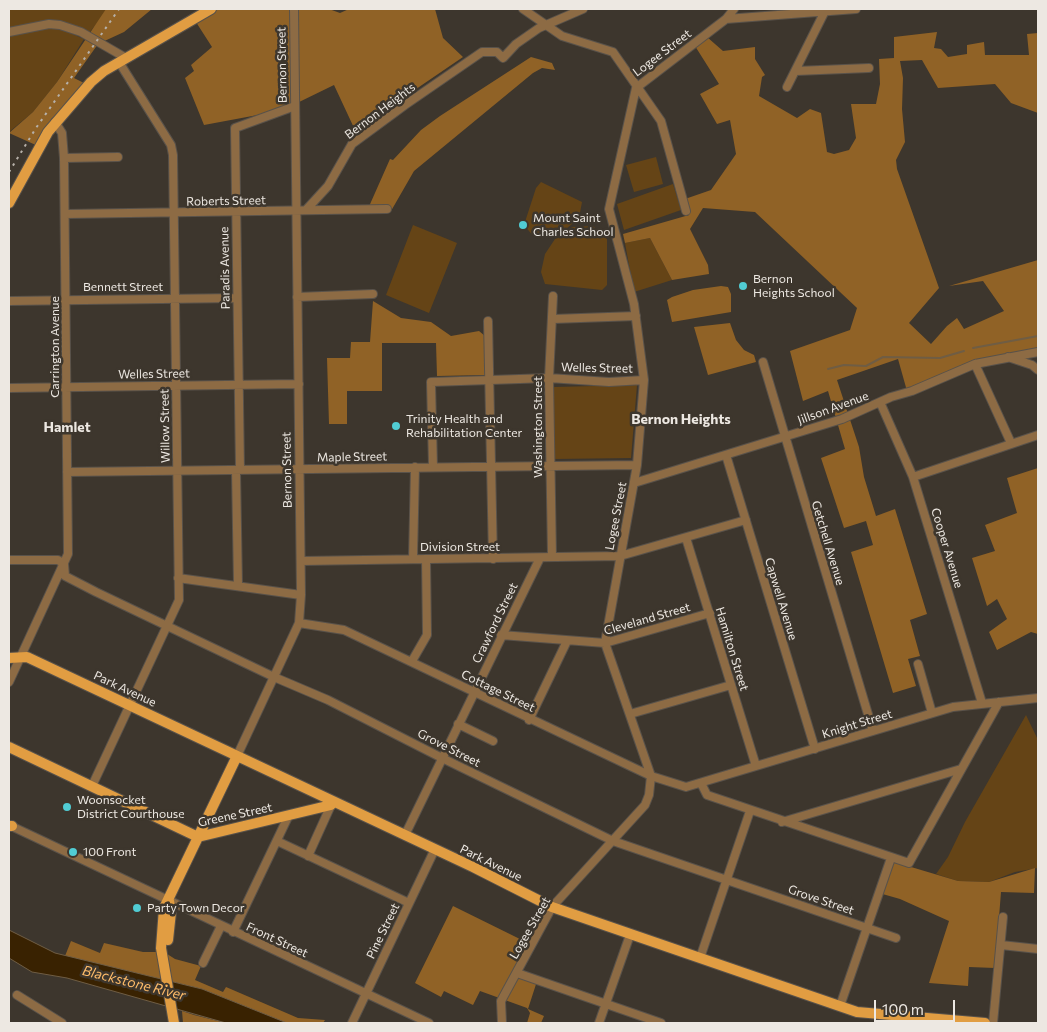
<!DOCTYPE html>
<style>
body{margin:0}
#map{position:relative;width:1047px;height:1032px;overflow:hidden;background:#3d362d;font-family:Commissioner,sans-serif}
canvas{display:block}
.frame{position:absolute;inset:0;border:10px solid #ede8e2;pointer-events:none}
.scale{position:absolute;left:874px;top:1000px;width:81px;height:22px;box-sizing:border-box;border:2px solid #ede8e2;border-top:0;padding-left:6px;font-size:15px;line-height:18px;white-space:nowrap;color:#ede8e2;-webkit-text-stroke:4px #3d362d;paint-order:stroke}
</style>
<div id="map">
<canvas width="1047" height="1032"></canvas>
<div class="frame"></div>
<div class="scale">100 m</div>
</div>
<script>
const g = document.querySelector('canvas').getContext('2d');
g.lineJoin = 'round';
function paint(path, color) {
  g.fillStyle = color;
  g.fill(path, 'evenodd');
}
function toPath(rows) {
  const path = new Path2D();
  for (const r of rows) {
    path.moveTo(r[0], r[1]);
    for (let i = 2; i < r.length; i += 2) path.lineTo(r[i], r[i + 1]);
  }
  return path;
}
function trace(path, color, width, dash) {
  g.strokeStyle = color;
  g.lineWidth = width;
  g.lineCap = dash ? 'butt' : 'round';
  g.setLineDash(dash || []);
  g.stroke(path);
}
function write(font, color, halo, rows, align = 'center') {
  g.font = font + ' Commissioner,sans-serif';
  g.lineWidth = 5;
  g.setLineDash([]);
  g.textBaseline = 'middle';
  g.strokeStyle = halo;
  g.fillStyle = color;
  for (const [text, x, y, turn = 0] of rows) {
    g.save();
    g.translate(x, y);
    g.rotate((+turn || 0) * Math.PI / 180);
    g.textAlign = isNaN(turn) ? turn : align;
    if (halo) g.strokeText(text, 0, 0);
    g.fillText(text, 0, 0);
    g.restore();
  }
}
const green = toPath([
 [9,9,109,9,88,34,68,24,9,30],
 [44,29,61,29,84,39,57,82,33,112,9,132,9,35],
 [656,157,663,184,634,192,626,165],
 [541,182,582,202,579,218,566,229,550,237,534,237,524,225,536,188],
 [673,184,681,210,624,230,617,204],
 [413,225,457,243,429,313,386,295],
 [593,226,607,239,607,285,602,290,545,284,541,272,545,254,555,239,572,227],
 [650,238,672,280,634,292,625,243],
 [637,385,631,458,554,459,554,387],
 [1026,715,1038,740,1038,868,1015,872,989,882,958,881,936,874,948,857,965,822]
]);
const forest = toPath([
 [106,9,152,9,124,32,98,44,74,78,86,84,38,146,9,133,33,112,57,82],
 [213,9,329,9,340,13,349,9,435,9,443,38,463,57,378,115,374,110,355,130,334,85,295,104,263,114,204,125,185,78,194,71,191,65,212,47,194,19],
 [937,32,934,48,941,49,948,57,967,54,967,45,984,42,985,55,1029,55,1027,34,1038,33,1038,113,1011,103,995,84,938,88,922,60,900,61,903,78,902,109,905,142,896,160,897,169,939,288,909,323,931,344,947,326,957,318,964,329,1004,311,983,281,949,286,1038,260,1038,351,992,358,907,391,898,359,837,380,859,447,864,477,876,516,895,509,927,614,910,620,920,656,908,659,916,686,893,693,851,552,873,545,866,521,844,528,821,458,845,449,828,391,803,401,790,351,850,330,857,308,755,212,703,208,690,229,708,265,709,274,672,280,650,238,625,243,623,234,689,215,685,199,711,190,736,154,730,120,717,124,700,94,719,84,695,46,707,37,723,51,755,47,755,59,765,75,762,77,759,96,797,118,810,109,821,113,827,152,834,154,849,150,856,138,851,104,876,104,880,84,879,59,894,58,894,37],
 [531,57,552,63,555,70,542,68,533,73,414,171,391,211,367,211,390,159,393,160,421,130,440,116],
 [721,286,728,287,731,294,731,312,672,322,667,300,672,297,693,290],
 [373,301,401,318,431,322,451,336,479,331,485,336,485,375,437,376,436,343,382,343,382,391,347,391,347,424,329,424,327,358,350,358,351,342,370,342],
 [730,323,736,340,744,350,754,355,756,362,708,375,694,327],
 [1038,468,1038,634,1031,632,997,650,989,632,1007,619,997,599,987,606,972,558,995,551,985,525,1017,513,1007,478],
 [891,861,958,881,989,882,1035,868,1034,893,1001,892,995,968,969,967,968,986,929,983,949,921,900,899,879,893],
 [453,906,528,943,515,970,538,978,528,1009,544,1016,541,1023,527,1023,530,1013,527,1008,480,991,473,1005,444,991,441,997,415,983],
 [71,941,100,953,104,943,143,952,164,952,175,959,201,966,195,980,223,992,226,987,298,1018,325,1020,323,1023,287,1023,202,989,65,956],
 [182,1011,194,1015,226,1023,183,1023]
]);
const water = toPath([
 [9,930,55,953,202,989,287,1023,226,1023,67,978,32,972,9,958,9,930]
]);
const stream = toPath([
 [973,348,1038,336],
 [828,369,844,365,866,366,883,357,940,358,964,351]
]);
const minor = toPath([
 [523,9,562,36,613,52,661,121,686,211],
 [726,19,856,9],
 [9,32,49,24,60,25,81,32,126,58],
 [796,71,869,68],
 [787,87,826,9],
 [64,158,118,157],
 [306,210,328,186,352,144,405,105,482,52,497,52,503,58,516,44,539,28,583,9],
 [65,214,387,209],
 [297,297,373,294],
 [9,301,237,298],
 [553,319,636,316],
 [488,321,493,559],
 [1008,357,1032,365,1038,370],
 [763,362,873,731],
 [975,364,1011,443],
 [9,388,299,384],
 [880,402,913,477,982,703],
 [726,455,815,749],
 [433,467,431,382,549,378,609,382,644,380],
 [240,470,235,128,295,106],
 [236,471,238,585],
 [67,472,637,465],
 [913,477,1038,435],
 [634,483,842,419,891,397,912,391,975,364,1038,352],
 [686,538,756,766],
 [552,557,549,378,553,296],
 [413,559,415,467],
 [9,560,58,560,64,564,65,576,96,592,274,677,328,700,442,758,613,841,896,938],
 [301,561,620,556,746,520],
 [178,578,301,595],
 [299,623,344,630,651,776,686,787,953,707,1038,698],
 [501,635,605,643,710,613],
 [412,661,427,635,426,559],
 [918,664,932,713],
 [9,682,68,554,64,158,62,133,55,122],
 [630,714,731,685],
 [529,720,567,641],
 [458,724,493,741],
 [237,756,299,623,301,595,294,9],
 [701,783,707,795,909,863,999,702],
 [92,786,179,600,173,155,171,145,119,62],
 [782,822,961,769],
 [9,825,429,1023],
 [405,835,540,558],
 [277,841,409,903],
 [308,856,332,803],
 [233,932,288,817],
 [1001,945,1038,949],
 [700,958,750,811],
 [203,963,221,926],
 [517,973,661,1023],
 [17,995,62,1023],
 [840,1006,891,858],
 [352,1023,435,849],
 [502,1023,501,1001,552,907,645,805,649,795,651,776,605,643,637,465,644,380,634,304,609,209,636,88,726,19,734,9],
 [599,1023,630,935],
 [993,1023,1003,917]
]);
const major = toPath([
 [9,203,48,132,91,82,104,71,211,9],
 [9,658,27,657,473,867,552,907,857,1012,985,1023],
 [9,747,198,837,331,805],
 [9,826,12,826],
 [168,940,171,912,169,901],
 [174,1023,161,948,164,908,237,756]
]);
const rail = toPath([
 [9,172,36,128,119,9]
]);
const markers = [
 [523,225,5,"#51ccd3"],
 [743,286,5,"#51ccd3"],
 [396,426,5,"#51ccd3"],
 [67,807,5,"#51ccd3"],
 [73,852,5,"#51ccd3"],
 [137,908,5,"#51ccd3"]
];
const streetNames = [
 ["Logee Street",662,53,-37],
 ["Bernon Street",282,65,-91],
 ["Bernon Heights",380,111,-37],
 ["Roberts Street",226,201,-1],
 ["Paradis Avenue",225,268,-91],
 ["Bennett Street",123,287],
 ["Carrington Avenue",55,347,-90],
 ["Welles Street",597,368,1],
 ["Welles Street",154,374,-1],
 ["Jillson Avenue",833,408,-20],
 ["Willow Street",165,426,-91],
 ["Washington Street",538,427,-90],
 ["Maple Street",352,457,-1],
 ["Bernon Street",287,470,-91],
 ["Logee Street",616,516,-79],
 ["Getchell Avenue",828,543,73],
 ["Division Street",460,547],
 ["Cooper Avenue",947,548,73],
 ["Capwell Avenue",781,599,73],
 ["Cleveland Street",647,619,-16],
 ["Crawford Street",495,623,-64],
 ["Hamilton Street",732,649,73],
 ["Park Avenue",125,689,25],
 ["Cottage Street",498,691,26],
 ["Knight Street",857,724,-17],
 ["Grove Street",449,748,27],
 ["Greene Street",235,815,-12],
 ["Park Avenue",491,863,26],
 ["Grove Street",821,900,19],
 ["Logee Street",530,928,-60],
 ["Pine Street",383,931,-64],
 ["Front Street",277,940,25]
];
const poiNames = [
 ["Mount Saint",533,218],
 ["Charles School",533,232],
 ["Bernon",753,279],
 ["Heights School",753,293],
 ["Trinity Health and",406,419],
 ["Rehabilitation Center",406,433],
 ["Woonsocket",77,800],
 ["District Courthouse",77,814],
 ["100 Front",83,852],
 ["Party Town Decor",147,908]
];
const neighbourhoodNames = [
 ["Bernon Heights",681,419],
 ["Hamlet",67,427]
];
const waterNames = [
 ["Blackstone River",134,983,14]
];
paint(green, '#654416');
paint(forest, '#906226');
paint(water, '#392201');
trace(water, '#6f5d44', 1);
trace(stream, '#6f5d44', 2);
trace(minor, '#59524a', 10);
trace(major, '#59524a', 12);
trace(minor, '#8d6b44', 8);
trace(major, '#e19d42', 10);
trace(rail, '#b6b0a9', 2, [2.5, 5]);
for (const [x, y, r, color] of markers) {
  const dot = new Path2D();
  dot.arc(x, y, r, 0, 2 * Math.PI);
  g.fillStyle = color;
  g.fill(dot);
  trace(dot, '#3d362d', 2);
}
write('12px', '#ede8e2', '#3d362d', streetNames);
write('12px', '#ede8e2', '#3d362d', poiNames, 'left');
write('bold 14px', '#ede8e2', '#3d362d', neighbourhoodNames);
write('italic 14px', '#fdbb69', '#3d362d', waterNames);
</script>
